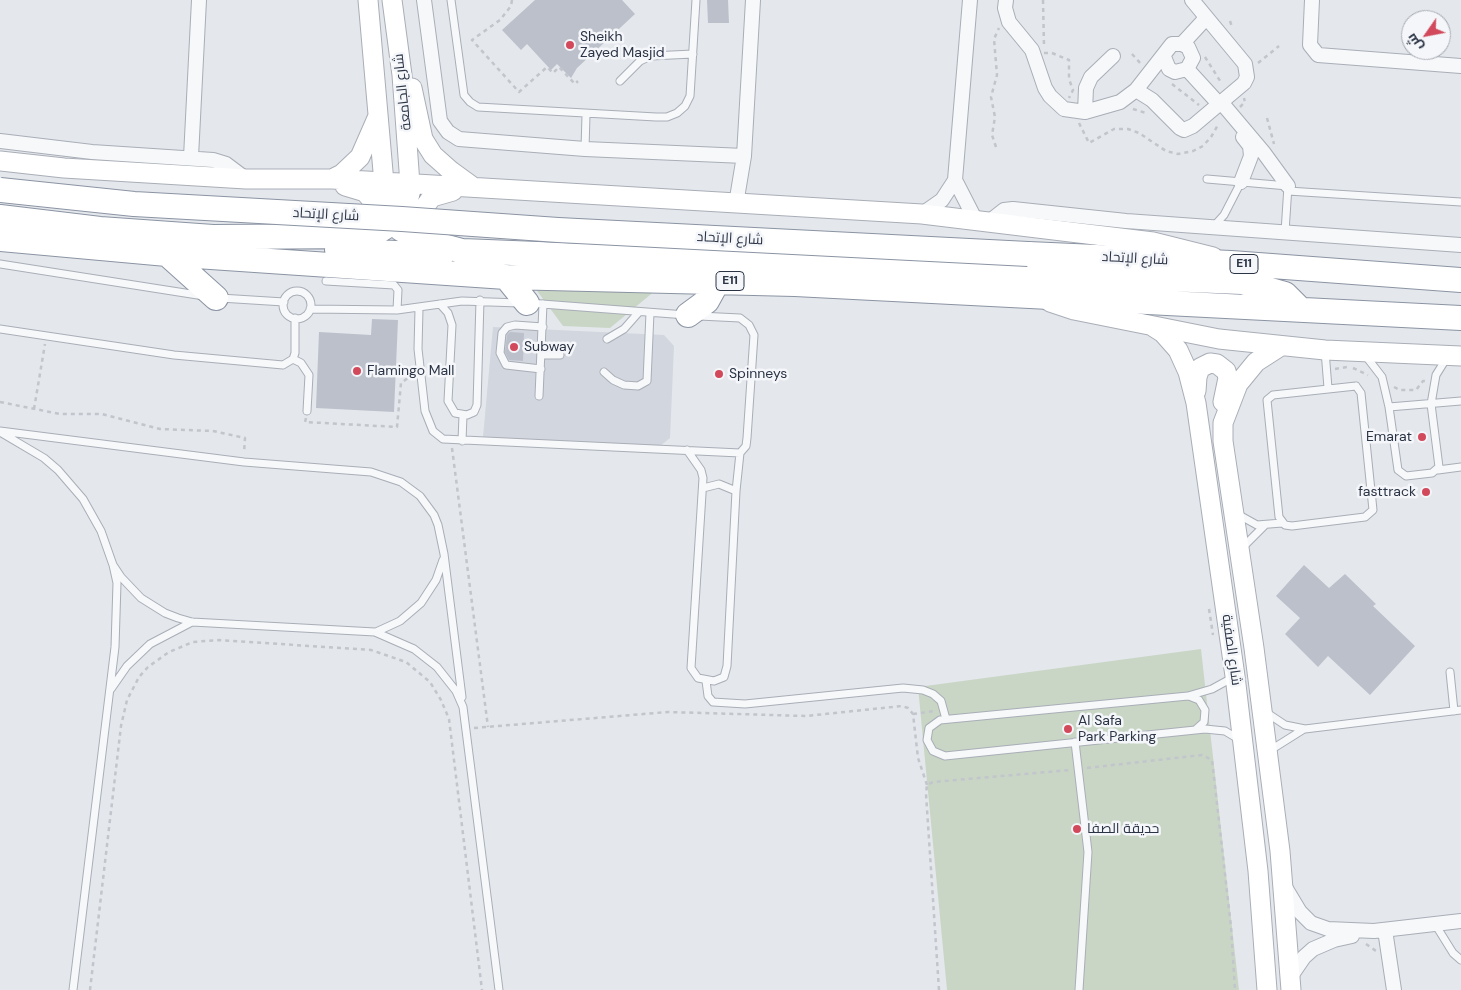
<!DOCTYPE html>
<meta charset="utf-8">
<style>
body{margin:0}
#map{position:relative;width:1461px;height:990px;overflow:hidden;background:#e4e7ec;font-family:"DM Sans",Cairo,sans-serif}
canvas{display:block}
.north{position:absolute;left:1401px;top:10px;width:50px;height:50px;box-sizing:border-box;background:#f4f6f9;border:1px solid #a4a8b1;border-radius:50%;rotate:237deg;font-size:14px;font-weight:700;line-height:20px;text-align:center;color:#2b3445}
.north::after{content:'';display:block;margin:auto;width:18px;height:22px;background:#d1495b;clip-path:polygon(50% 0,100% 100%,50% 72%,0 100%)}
</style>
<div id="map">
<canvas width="1461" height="990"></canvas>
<div class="north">ش</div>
</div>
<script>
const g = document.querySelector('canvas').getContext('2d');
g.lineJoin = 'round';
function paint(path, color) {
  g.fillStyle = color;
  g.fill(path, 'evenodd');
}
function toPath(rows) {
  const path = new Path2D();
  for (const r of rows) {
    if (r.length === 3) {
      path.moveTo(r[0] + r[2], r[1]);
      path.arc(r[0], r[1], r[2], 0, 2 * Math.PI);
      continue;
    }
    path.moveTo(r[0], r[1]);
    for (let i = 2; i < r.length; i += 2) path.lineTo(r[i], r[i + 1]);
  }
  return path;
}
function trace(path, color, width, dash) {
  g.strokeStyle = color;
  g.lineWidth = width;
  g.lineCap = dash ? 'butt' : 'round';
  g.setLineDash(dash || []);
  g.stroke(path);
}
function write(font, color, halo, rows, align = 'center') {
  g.font = font + ' "DM Sans",Cairo,sans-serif';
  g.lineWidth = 5;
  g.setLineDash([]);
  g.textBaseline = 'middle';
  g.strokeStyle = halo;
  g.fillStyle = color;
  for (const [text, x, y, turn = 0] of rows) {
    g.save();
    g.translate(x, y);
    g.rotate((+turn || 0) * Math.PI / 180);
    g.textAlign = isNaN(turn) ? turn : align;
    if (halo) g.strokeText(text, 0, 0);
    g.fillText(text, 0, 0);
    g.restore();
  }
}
const built = toPath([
 [493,327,664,335,674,346,670,438,660,446,483,437]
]);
const green = toPath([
 [532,284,656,290,610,328,563,326],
 [1201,649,1239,990,947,990,918,687]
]);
const building = toPath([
 [535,0,622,0,635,14,577,68,571,78,557,64,551,70,527,44,521,50,502,30],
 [707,0,728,0,729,23,708,23],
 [372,319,398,320,394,412,316,408,319,332,371,335],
 [510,332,524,333,523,361,509,360,505,352,507,335],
 [1304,565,1329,588,1345,574,1376,604,1373,606,1415,646,1370,695,1328,656,1318,667,1285,634,1300,618,1276,596]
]);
const path = toPath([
 [512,0,511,6,500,20,472,40,519,92,547,67,553,73,559,67,575,84,578,81],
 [1043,0,1044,46],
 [1230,21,1232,27],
 [1044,53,1052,53,1069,60,1069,79,1073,90,1069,98],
 [1132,54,1141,64],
 [1205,57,1222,84],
 [1258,63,1279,46],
 [1172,84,1199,105],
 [1240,107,1245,102,1244,98],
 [1133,109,1146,113],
 [1267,118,1274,144],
 [1079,123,1089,143,1114,129,1128,129,1139,133,1166,151,1178,154,1193,151,1203,146,1211,137,1218,125],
 [996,147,992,135,995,117,991,97,997,75,994,39,999,28],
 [1353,368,1368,375],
 [1335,369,1347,367],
 [1394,387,1400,390,1416,390,1423,381,1427,381],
 [0,402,60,414,102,414,160,429,213,431,245,438,244,453],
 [34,409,45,344],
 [306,418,305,422,397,427,401,383,412,375],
 [452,448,488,727],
 [1209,609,1213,635],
 [913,714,935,711],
 [474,728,668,712,806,716,902,706,908,708,913,714,918,758,927,785],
 [1087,768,1202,755,1212,760,1231,927,1235,990],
 [1366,944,1376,951],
 [90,990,121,726,127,700,139,677,148,667,169,652,193,642,219,640,371,650,406,662,430,682,441,700,449,719,482,990],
 [939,990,926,794,927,785,933,782,1070,770]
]);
const lane = toPath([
 [451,0,464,95,470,102,478,107,656,117,667,117,677,113,685,106,690,96,696,0],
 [620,81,640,61,651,56,693,54],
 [585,149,586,115],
 [1207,179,1288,186,1285,232],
 [1288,191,1461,202],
 [1214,226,1224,215,1241,182],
 [0,264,204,296],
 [326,281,394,285,398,290,397,310],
 [297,305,14],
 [220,298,284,302],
 [529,303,686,315],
 [440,304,448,313,452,325,448,401,455,413,467,415,474,412,477,405,480,300],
 [310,309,397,310,462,301,519,303],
 [419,309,418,349,425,411,433,431,443,439,740,453],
 [0,329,174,355,283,365,293,359,295,353,295,318],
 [607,339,624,329,639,312],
 [1325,351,1328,388],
 [542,355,560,355],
 [1365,355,1382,377,1389,407,1398,470,1406,476,1432,473,1439,467,1431,404,1436,375,1446,359],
 [293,359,301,363,309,375,307,411],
 [541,369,506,365,500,353,502,333,507,327,515,325,543,327],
 [604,372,613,380,624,385,638,386,647,381,650,313],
 [1356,386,1361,393,1373,510,1365,517,1292,526,1285,525,1279,517,1267,400,1273,395,1356,386],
 [539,396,543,304],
 [1389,407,1461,401],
 [0,431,244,462,371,472,401,482,420,496,434,515,438,525,444,554,462,697],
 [0,432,44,458,58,470,83,499,101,531,113,565,117,583,115,647,73,990],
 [462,441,463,415],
 [687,450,701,470,703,478,691,668,698,678,714,681,724,677,727,666,736,491,740,453,746,446,747,438,754,335,749,325,740,318,699,316],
 [1438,470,1461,467],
 [703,488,719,484,736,491],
 [1239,515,1257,525,1282,523],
 [1243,547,1264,526],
 [113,565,121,577,141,598,165,613,178,618,192,622,375,632,414,649,437,667,456,691,463,707,499,990],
 [376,632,400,621,421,603,436,580,443,560],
 [1450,672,1454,711],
 [1232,678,1212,689,1188,696,940,720,929,728,927,740,933,751,945,756,1205,729,1225,731,1240,740],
 [706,681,708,696,713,702,745,704,903,688,923,690,933,694,941,701,946,719],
 [111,689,127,666,150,644,192,622],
 [1189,696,1199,700,1205,710,1204,722,1195,730],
 [1267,713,1285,725,1305,729,1461,710],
 [1075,742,1088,852,1079,990],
 [1269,751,1304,729],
 [1435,924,1453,953,1461,960]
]);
const street = toPath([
 [424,0,440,121,448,132,459,139,585,149,744,156],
 [1006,0,1005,8,1009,22,1032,50,1045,88,1050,96,1064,109,1085,112,1120,102,1136,90,1172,44,1182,44,1188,47,1193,58,1187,69,1175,72,1169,69,1164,57],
 [1312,0,1310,45,1318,55,1461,66],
 [1182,44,1206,18],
 [1187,69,1219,104],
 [1136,90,1152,100,1180,128,1184,130,1193,126,1244,83,1247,77,1245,64,1192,0],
 [1221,102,1264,153,1288,186],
 [1085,112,1086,88,1091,77,1113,56],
 [0,141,92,152,213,160,226,164,246,179],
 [191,157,199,0],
 [955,180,975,219],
 [1241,182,1251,156,1250,146,1243,137],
 [736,204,744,156,753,0],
 [922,214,942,200,955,180,970,0],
 [990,221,1004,210,1013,209,1126,221,1461,245],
 [1285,887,1300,912,1311,923,1328,929,1374,931,1461,921],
 [1385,930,1394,990],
 [1291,976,1304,957,1313,949,1334,940,1352,936]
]);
const secondary = toPath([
 [368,0,384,183],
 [392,0,402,75,410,184],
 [412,88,423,139,433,155,451,171,473,187],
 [0,161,64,168,246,179,332,179,922,214,1153,242,1213,257],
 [332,179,342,174,360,157,378,116],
 [345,186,365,192,371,199,373,209,371,218,362,227],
 [435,231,429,225,423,209,432,197,453,191],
 [1050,302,1074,310,1219,339,1325,350,1461,356],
 [1152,326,1163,333,1178,350,1188,372,1196,403,1235,676,1258,871,1267,990],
 [1281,346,1256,362,1238,384,1223,423,1223,441,1254,648,1280,851,1291,990],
 [1196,391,1197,377,1200,368,1210,363,1217,364,1226,371,1228,378,1223,402]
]);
const highway = toPath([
 [384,183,387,206,401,229,421,240,462,251,1242,282,1285,294,1300,309],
 [0,217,100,229,213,237,362,236,374,234,395,221,404,207,410,184],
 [0,239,167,254,506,277,795,284,1461,318],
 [337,250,415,254,443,253],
 [167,254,216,298],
 [1028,254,1231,263,1461,280],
 [506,277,527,303],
 [688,315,707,301,718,281]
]);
const highwayBridge = toPath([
 [0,190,134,204,402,219,558,230,1028,254]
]);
const markers = [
 [570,45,5,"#d1495b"],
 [514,347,5,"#d1495b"],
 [357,371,5,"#d1495b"],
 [719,374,5,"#d1495b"],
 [1422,437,5,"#d1495b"],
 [1426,492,5,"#d1495b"],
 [1068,729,5,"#d1495b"],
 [1077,829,5,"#d1495b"]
];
const shields = [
 [1244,264,28],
 [730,281,28]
];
const shieldNames = [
 ["E11",1244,264],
 ["E11",730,281]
];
const poiNames = [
 ["Sheikh",580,37],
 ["Zayed Masjid",580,53],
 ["Subway",524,347],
 ["Flamingo Mall",367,371],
 ["Spinneys",729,374],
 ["Emarat",1412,437,"right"],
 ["fasttrack",1416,492,"right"],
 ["Al Safa",1078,721],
 ["Park Parking",1078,737],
 ["حديقة الصفا",1087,829]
];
const streetNames = [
 ["شارع الجامعة",403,92,-96],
 ["شارع الإتحاد",326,215,3],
 ["شارع الإتحاد",730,239,3],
 ["شارع الإتحاد",1135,259,3],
 ["شارع الصفية",1231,650,82]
];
paint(built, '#d2d6de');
paint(green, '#c9d6c5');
paint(building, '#bbc0ca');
trace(lane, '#a9aeb7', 9);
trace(street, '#a9aeb7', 16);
trace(secondary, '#a9aeb7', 21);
trace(highway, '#8b94a3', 26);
trace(path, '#c2c5cb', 2.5, [4, 4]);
trace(lane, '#f7f8fa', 7);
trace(street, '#f7f8fa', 14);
trace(secondary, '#fff', 19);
trace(highway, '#fff', 24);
trace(highwayBridge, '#8b94a3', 26, []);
trace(highwayBridge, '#fff', 24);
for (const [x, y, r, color] of markers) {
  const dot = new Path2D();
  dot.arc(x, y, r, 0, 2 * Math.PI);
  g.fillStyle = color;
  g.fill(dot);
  trace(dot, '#f4f6f9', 2);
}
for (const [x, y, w] of shields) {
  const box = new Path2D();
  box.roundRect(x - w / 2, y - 9.5, w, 19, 4);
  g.fillStyle = '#f4f6f9';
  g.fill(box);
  trace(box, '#2b3445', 1);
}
write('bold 12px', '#2b3445', null, shieldNames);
write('14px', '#2b3445', '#f4f6f9', poiNames, 'left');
write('14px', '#2b3445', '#f4f6f9', streetNames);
</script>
